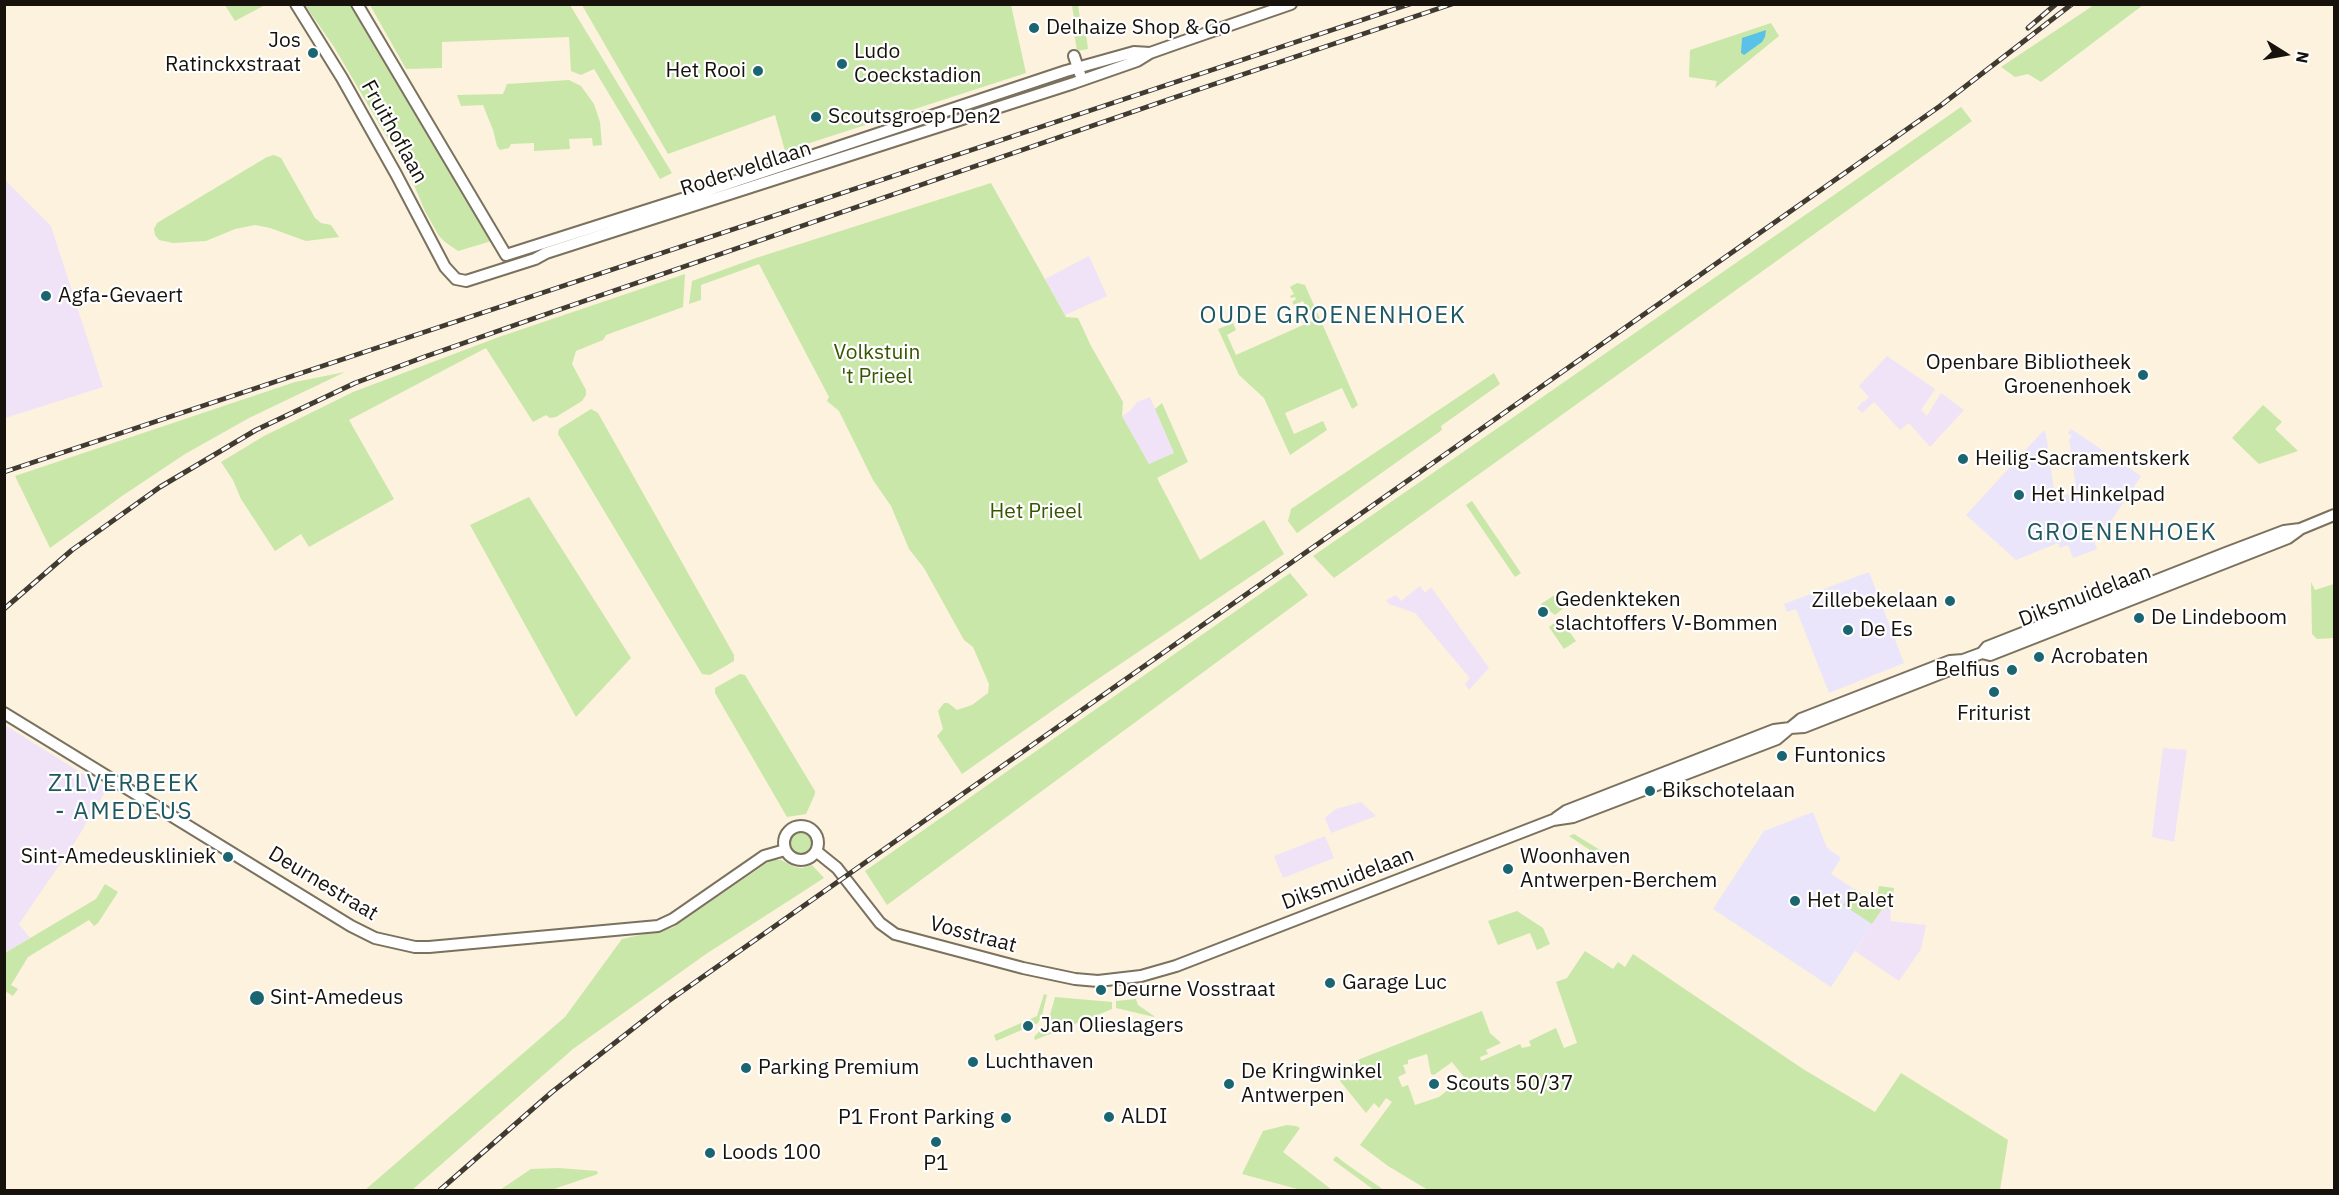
<!DOCTYPE html>
<style>
body{margin:0}
#map{position:relative;width:2339px;height:1195px;overflow:hidden;background:#fcf2dd;font-family:"IBM Plex Sans",sans-serif}
canvas{display:block}
.frame{position:absolute;inset:0;border:6px solid #17130c;pointer-events:none}
.north{position:absolute;left:2255px;top:24px;width:60px;height:60px;-webkit-text-stroke:4px #fff;paint-order:stroke;rotate:101deg;font-size:16px;font-weight:700;line-height:24px;text-align:center;color:#17130c}
.north::after{content:'';display:block;margin:auto;width:21px;height:27px;background:#17130c;clip-path:polygon(50% 0,100% 100%,50% 72%,0 100%)}
</style>
<div id="map">
<canvas width="2339" height="1195"></canvas>
<div class="frame"></div>
<div class="north">N</div>
</div>
<script>
const g = document.querySelector('canvas').getContext('2d');
g.lineJoin = 'round';
function paint(path, color) {
  g.fillStyle = color;
  g.fill(path, 'evenodd');
}
function toPath(rows) {
  const path = new Path2D();
  for (const r of rows) {
    if (r.length === 3) {
      path.moveTo(r[0] + r[2], r[1]);
      path.arc(r[0], r[1], r[2], 0, 2 * Math.PI);
      continue;
    }
    path.moveTo(r[0], r[1]);
    for (let i = 2; i < r.length; i += 2) path.lineTo(r[i], r[i + 1]);
  }
  return path;
}
function trace(path, color, width, dash) {
  g.strokeStyle = color;
  g.lineWidth = width;
  g.lineCap = dash ? 'butt' : 'round';
  g.setLineDash(dash || []);
  g.stroke(path);
}
function write(font, color, halo, rows, align = 'center') {
  g.font = font + ' "IBM Plex Sans",sans-serif';
  g.lineWidth = 4.5;
  g.setLineDash([]);
  g.textBaseline = 'middle';
  g.strokeStyle = halo;
  g.fillStyle = color;
  for (const [text, x, y, turn = 0] of rows) {
    g.save();
    g.translate(x, y);
    g.rotate((+turn || 0) * Math.PI / 180);
    g.textAlign = isNaN(turn) ? turn : align;
    if (halo) g.strokeText(text, 0, 0);
    g.fillText(text, 0, 0);
    g.restore();
  }
}
const industrial = toPath([
 [4,179,51,226,103,387,5,418],
 [1089,256,1107,296,1065,315,1045,279],
 [1887,356,1935,389,1921,410,1927,416,1941,393,1964,410,1930,447,1909,423,1900,430,1874,402,1862,413,1857,408,1863,401,1864,402,1869,397,1859,386],
 [1150,397,1174,453,1149,464,1122,416,1130,411,1137,402],
 [1420,586,1425,593,1431,587,1489,668,1469,690,1465,684,1470,678,1415,613,1389,604,1386,600,1396,595,1401,601],
 [5,725,107,789,75,842,19,924,30,938,5,953],
 [2163,748,2187,750,2174,842,2152,837],
 [1361,802,1376,816,1331,833,1325,818,1336,809],
 [1325,836,1334,858,1283,878,1274,856],
 [1883,908,1891,909,1890,921,1926,925,1921,949,1899,981,1855,951]
]);
const education = toPath([
 [2071,429,2141,476,2109,524,2090,531,2097,549,2073,558,2068,545,2060,548,2058,543,2016,560,1966,515,2044,430,2046,434,2055,497,2077,493,2069,440,2072,436,2068,433],
 [1869,572,1904,663,1829,693,1796,609,1787,612,1784,604],
 [1813,812,1827,848,1841,858,1831,874,1883,908,1831,987,1713,909,1764,831]
]);
const green = toPath([
 [225,5,265,5,235,21],
 [305,5,353,5,495,240,458,251,445,242,439,236,425,211,411,178,334,47],
 [370,5,570,5,672,173,660,179,594,69,581,75,571,71,569,37,442,42,442,68,406,69],
 [582,5,1011,5,1026,73,785,151,775,115,668,154],
 [1072,5,1078,5,1081,24,1084,24,1087,41,1088,49,1077,51,1073,26,1075,25],
 [2094,5,2143,5,2041,82,2028,74,2015,77,2001,67],
 [1771,23,1779,36,1715,88,1717,81,1689,77,1690,50],
 [569,80,581,86,594,104,600,122,602,145,593,146,592,138,569,139,570,149,534,151,534,143,511,144,509,148,500,150,497,146,493,130,483,105,461,106,457,95,503,94,507,84],
 [1961,107,1972,121,1334,578,1313,556],
 [274,155,281,158,315,218,321,223,331,225,339,237,306,241,270,228,255,225,235,229,206,241,173,243,159,240,155,235,154,229,157,223,267,157],
 [991,183,1066,317,1078,318,1091,346,1123,402,1122,416,1149,464,1174,453,1155,409,1162,403,1188,462,1157,478,1200,560,1264,520,1284,554,1089,685,962,774,937,736,943,729,938,711,944,703,948,703,957,710,972,705,988,693,989,684,973,647,964,640,924,568,909,549,891,506,873,480,839,411,827,401,829,397,759,264,701,285,701,300,689,304,692,281,756,258],
 [685,274,683,307,606,335,603,340,576,351,572,364,586,390,586,395,582,401,556,417,550,418,546,415,533,422,486,348,349,420,394,499,309,547,301,534,275,551,241,499,233,480,221,462,264,436,353,392,499,337],
 [1297,283,1305,285,1358,405,1352,409,1342,388,1285,413,1294,434,1323,421,1327,430,1290,455,1264,398,1239,375,1218,329,1233,323,1236,330,1227,335,1236,355,1312,321,1303,301,1294,305,1292,302,1296,299,1295,297,1291,298,1290,296,1294,294,1290,287],
 [345,372,249,418,185,454,122,496,50,548,15,476,295,382],
 [1494,373,1500,384,1441,426,1442,430,1297,533,1288,521,1291,509],
 [2263,405,2282,422,2275,429,2298,451,2259,464,2232,438],
 [591,409,598,413,734,655,734,661,710,675,702,674,558,434,559,429],
 [529,497,631,658,576,717,470,525],
 [1472,501,1521,573,1515,577,1466,505],
 [1290,573,1308,595,887,905,865,871],
 [2311,582,2315,590,2334,584,2333,638,2317,639,2312,634],
 [1556,594,1565,607,1555,615,1541,604],
 [1560,619,1576,641,1564,649,1549,627],
 [740,674,745,675,815,791,815,794,806,814,787,817,715,693,715,688],
 [801,843,11],
 [1574,834,1618,861,1614,866,1569,836],
 [774,860,781,860,795,867,802,868,812,865,824,878,706,954,573,1049,412,1190,365,1190,565,1017,622,939,672,928,767,863],
 [105,884,118,892,98,923,94,926,89,920,28,957,11,985,18,989,13,996,5,991,5,953,96,899],
 [1879,886,1894,888,1891,909,1883,908,1872,924,1843,905,1854,889,1876,903],
 [1517,911,1543,928,1550,944,1537,950,1530,933,1498,945,1488,921],
 [1585,951,1613,969,1618,962,1625,967,1633,954,1803,1069,1875,1112,1901,1073,2008,1140,2000,1190,1428,1190,1388,1166,1360,1145,1392,1102,1386,1098,1379,1108,1374,1103,1366,1113,1336,1076,1360,1059,1482,1011,1490,1033,1501,1043,1486,1050,1488,1054,1480,1057,1481,1061,1520,1044,1522,1048,1531,1046,1529,1041,1556,1028,1564,1048,1577,1043,1556,982,1567,978],
 [1427,1054,1431,1074,1434,1075,1452,1062,1464,1077,1439,1097,1415,1105,1408,1085,1402,1087,1398,1077,1406,1073,1403,1065,1408,1064,1408,1060],
 [1044,994,1047,995,1042,1015,1038,1023,996,1041,994,1035,1037,1016],
 [1055,997,1112,1002,1112,1009,1035,1040,1034,1037,1048,1022],
 [1136,999,1138,1005,1154,1016,1154,1017,1116,1008,1116,1001],
 [1287,1125,1296,1126,1300,1128,1283,1152,1332,1190,1301,1190,1242,1174,1263,1131],
 [1336,1156,1349,1166,1384,1190,1374,1190,1348,1171,1333,1160],
 [558,1168,597,1171,598,1174,551,1190,500,1190,531,1169]
]);
const water = toPath([
 [1766,30,1765,37,1762,42,1744,55,1741,53,1742,38]
]);
const minor = toPath([
 [296,4,342,78,396,174,445,267,456,279,466,281,535,259,546,253,1074,83,1137,61,1150,53,1184,41,1291,4],
 [357,4,506,255,685,198,1066,71,1134,52,1150,53],
 [1074,56,1080,74],
 [1982,653,1990,655,2288,538,2299,530],
 [4,713,351,926,375,938,415,947,429,947,658,926,673,919,764,856,785,850],
 [1556,818,1566,811,1774,730,1790,728,1801,719,1950,661,1963,660,1982,653,1987,647,2226,553,2284,531,2300,529,2334,515],
 [801,843,17],
 [816,851,837,868,880,923,895,934,1023,968,1075,979,1098,981,1141,976,1176,966,1553,820,1573,817,1777,739,1790,728,1804,727,1952,669,1963,660]
]);
const rail = toPath([
 [2028,28,2056,4],
 [4,472,1410,4],
 [4,609,72,550,160,487,256,430,355,383,424,357,535,318,1167,100,1452,4],
 [440,1190,552,1092,667,1002,1940,106,2072,4]
]);
const markers = [
 [1034,28,6,"#1a6570"],
 [313,53,6,"#1a6570"],
 [842,64,6,"#1a6570"],
 [758,71,6,"#1a6570"],
 [816,117,6,"#1a6570"],
 [46,296,6,"#1a6570"],
 [2143,375,6,"#1a6570"],
 [1963,459,6,"#1a6570"],
 [2019,495,6,"#1a6570"],
 [1950,601,6,"#1a6570"],
 [1543,612,6,"#1a6570"],
 [2139,618,6,"#1a6570"],
 [1848,630,6,"#1a6570"],
 [2039,657,6,"#1a6570"],
 [2012,670,6,"#1a6570"],
 [1994,692,6,"#1a6570"],
 [1782,756,6,"#1a6570"],
 [1650,791,6,"#1a6570"],
 [228,857,6,"#1a6570"],
 [1508,869,6,"#1a6570"],
 [1795,901,6,"#1a6570"],
 [1330,983,6,"#1a6570"],
 [1101,990,6,"#1a6570"],
 [257,998,8,"#1a6570"],
 [1028,1026,6,"#1a6570"],
 [973,1062,6,"#1a6570"],
 [746,1068,6,"#1a6570"],
 [1229,1084,6,"#1a6570"],
 [1434,1084,6,"#1a6570"],
 [1109,1117,6,"#1a6570"],
 [1006,1118,6,"#1a6570"],
 [936,1142,6,"#1a6570"],
 [710,1153,6,"#1a6570"]
];
const poiNames = [
 ["Delhaize Shop & Go",1046,28],
 ["Jos",301,41,"right"],
 ["Ratinckxstraat",301,65,"right"],
 ["Ludo",854,52],
 ["Coeckstadion",854,76],
 ["Het Rooi",746,71,"right"],
 ["Scoutsgroep Den2",828,117],
 ["Agfa-Gevaert",58,296],
 ["Openbare Bibliotheek",2131,363,"right"],
 ["Groenenhoek",2131,387,"right"],
 ["Heilig-Sacramentskerk",1975,459],
 ["Het Hinkelpad",2031,495],
 ["Gedenkteken",1555,600],
 ["slachtoffers V-Bommen",1555,624],
 ["Zillebekelaan",1938,601,"right"],
 ["De Lindeboom",2151,618],
 ["De Es",1860,630],
 ["Acrobaten",2051,657],
 ["Belfius",2000,670,"right"],
 ["Friturist",1994,714,"center"],
 ["Funtonics",1794,756],
 ["Bikschotelaan",1662,791],
 ["Sint-Amedeuskliniek",216,857,"right"],
 ["Woonhaven",1520,857],
 ["Antwerpen-Berchem",1520,881],
 ["Het Palet",1807,901],
 ["Garage Luc",1342,983],
 ["Deurne Vosstraat",1113,990],
 ["Sint-Amedeus",270,998],
 ["Jan Olieslagers",1040,1026],
 ["Luchthaven",985,1062],
 ["Parking Premium",758,1068],
 ["De Kringwinkel",1241,1072],
 ["Antwerpen",1241,1096],
 ["Scouts 50/37",1446,1084],
 ["ALDI",1121,1117],
 ["P1 Front Parking",994,1118,"right"],
 ["Loods 100",722,1153],
 ["P1",936,1164,"center"]
];
const streetNames = [
 ["Fruithoflaan",394,132,61],
 ["Roderveldlaan",746,169,-18],
 ["Diksmuidelaan",2085,596,-21],
 ["Diksmuidelaan",1348,879,-21],
 ["Deurnestraat",323,884,31],
 ["Vosstraat",973,935,15]
];
const parkNames = [
 ["Volkstuin",877,353],
 ["'t Prieel",877,377],
 ["Het Prieel",1036,512]
];
const quarterNames = [
 ["OUDE GROENENHOEK",1333,316],
 ["GROENENHOEK",2122,533],
 ["ZILVERBEEK",124,784],
 ["- AMEDEUS",124,812]
];
paint(industrial, '#f0e3f7');
paint(education, '#eae5fb');
paint(green, '#c9e7a9');
paint(water, '#5bc2e7');
trace(minor, '#7a715e', 14);
trace(minor, '#fff', 10);
trace(rail, '#403a31', 5);
trace(rail, '#fff', 3, [9]);
for (const [x, y, r, color] of markers) {
  const dot = new Path2D();
  dot.arc(x, y, r, 0, 2 * Math.PI);
  g.fillStyle = color;
  g.fill(dot);
  trace(dot, '#fff', 2);
}
write('21px', '#17130c', '#fff', poiNames, 'left');
write('21px', '#17130c', '#fff', streetNames);
write('21px', '#385600', '#fff', parkNames);
g.letterSpacing = '1.5px';
write('24px', '#1f5861', '#fff', quarterNames);
g.letterSpacing = '0px';
</script>
